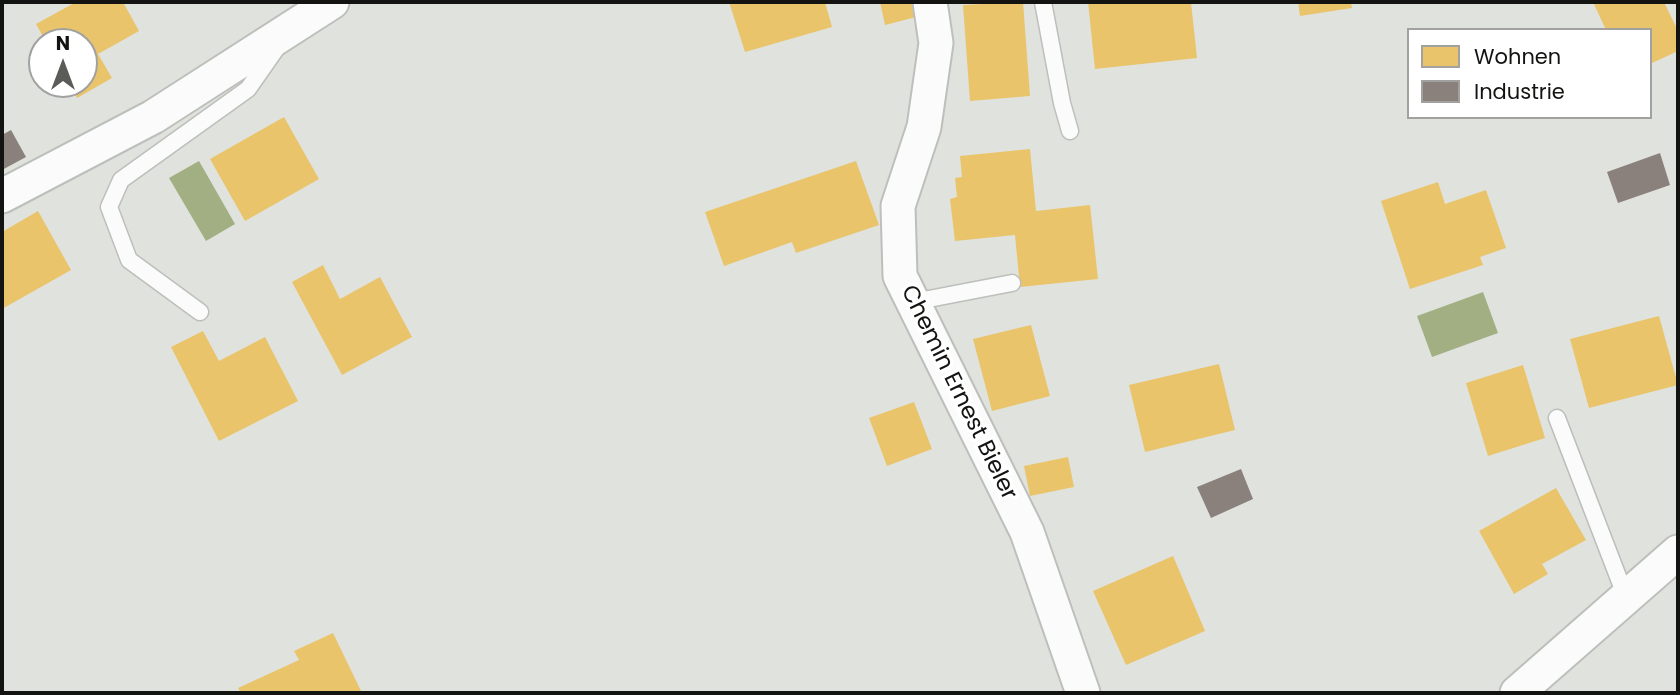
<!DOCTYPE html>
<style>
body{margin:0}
#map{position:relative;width:1680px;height:695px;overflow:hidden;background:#e0e2dd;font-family:Poppins,sans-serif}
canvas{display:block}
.frame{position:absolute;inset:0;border:4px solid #131411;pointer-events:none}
.legend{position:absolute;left:1407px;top:28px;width:245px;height:91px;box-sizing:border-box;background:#fff;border:2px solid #a1a1a0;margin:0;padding:9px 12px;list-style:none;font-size:21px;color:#131411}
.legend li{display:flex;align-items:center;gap:14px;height:35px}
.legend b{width:35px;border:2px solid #a1a1a0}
.north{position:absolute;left:28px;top:28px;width:70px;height:70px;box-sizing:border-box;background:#fff;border:2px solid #a1a1a0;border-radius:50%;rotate:0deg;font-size:19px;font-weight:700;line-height:28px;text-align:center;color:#131411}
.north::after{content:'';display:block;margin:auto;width:24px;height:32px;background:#5b5c58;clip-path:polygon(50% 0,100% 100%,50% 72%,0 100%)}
</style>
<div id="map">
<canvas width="1680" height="695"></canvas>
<div class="frame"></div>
<ul class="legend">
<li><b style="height:19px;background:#e9c46a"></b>Wohnen</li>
<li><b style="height:19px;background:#8a817c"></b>Industrie</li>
</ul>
<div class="north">N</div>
</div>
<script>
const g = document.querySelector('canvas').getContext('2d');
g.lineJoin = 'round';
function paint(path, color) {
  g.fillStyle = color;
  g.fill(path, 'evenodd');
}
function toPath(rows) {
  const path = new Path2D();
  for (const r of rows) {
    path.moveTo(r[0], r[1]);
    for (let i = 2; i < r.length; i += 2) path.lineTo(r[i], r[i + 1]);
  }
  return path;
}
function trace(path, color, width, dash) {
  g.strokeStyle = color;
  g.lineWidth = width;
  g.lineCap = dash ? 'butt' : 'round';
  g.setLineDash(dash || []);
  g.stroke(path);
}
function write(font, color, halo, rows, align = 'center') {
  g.font = font + ' Poppins,sans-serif';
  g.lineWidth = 7;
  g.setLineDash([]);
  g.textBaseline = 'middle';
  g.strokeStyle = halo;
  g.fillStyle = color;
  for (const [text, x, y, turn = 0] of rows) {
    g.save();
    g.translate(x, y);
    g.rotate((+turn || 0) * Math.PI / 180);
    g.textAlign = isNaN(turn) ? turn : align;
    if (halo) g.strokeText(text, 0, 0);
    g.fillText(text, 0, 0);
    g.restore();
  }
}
const water = toPath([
 [199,161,235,224,206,241,169,178],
 [1483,292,1498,333,1432,357,1417,316]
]);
const homes = toPath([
 [76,2,123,2,139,31,98,54,112,78,77,98,70,84,84,84,84,42,46,42,36,24],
 [729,2,825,2,832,27,745,52],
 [880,2,920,2,924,15,885,25],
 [1023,2,1030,96,970,101,963,5],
 [1088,2,1191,2,1197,58,1095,69],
 [1298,2,1351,2,1352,8,1300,16],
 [1593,2,1664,2,1678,31,1678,51,1650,64,1650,30,1606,30],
 [284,117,319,179,245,221,210,159],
 [1030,149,1036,211,1090,205,1098,279,1020,287,1015,235,955,241,950,199,957,197,955,178,962,177,960,156],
 [856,161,879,225,796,253,792,242,724,266,705,212],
 [1438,182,1445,204,1486,190,1506,248,1480,257,1483,265,1410,289,1381,201],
 [38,211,71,270,2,309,2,232],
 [323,265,340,299,380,277,412,337,342,375,292,282],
 [1659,316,1678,385,1589,408,1570,339],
 [1031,325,1050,396,992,411,973,339],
 [203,331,219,361,265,337,298,401,219,441,171,347],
 [1219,364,1235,430,1145,452,1129,385],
 [1523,365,1545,438,1488,456,1466,383],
 [914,402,932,449,887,466,869,418],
 [1068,457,1074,487,1030,496,1024,466],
 [1556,488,1586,540,1542,564,1548,574,1514,594,1479,531],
 [1173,556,1205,631,1126,665,1093,591],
 [333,633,362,693,241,693,238,688,299,660,294,651]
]);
const industry = toPath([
 [11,130,26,157,2,170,2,135],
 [1660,153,1670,185,1618,203,1607,172],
 [1241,469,1253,499,1211,518,1197,487]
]);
const service = toPath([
 [1043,2,1062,103,1070,131],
 [913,302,1012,283],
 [200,312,129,260,109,207,121,180,248,89,276,49],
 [1557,418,1627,600]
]);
const minor = toPath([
 [930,2,936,43,924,127,898,206,900,276,1027,532,1083,693],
 [2,196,153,117,332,2],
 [1517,693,1678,552]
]);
const streetNames = [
 ["Chemin Ernest Bieler",958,393,64]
];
paint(water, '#a2af83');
paint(homes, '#e9c46a');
paint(industry, '#8a817c');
trace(service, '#bdbfbb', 19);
trace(minor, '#bdbfbb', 37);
trace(service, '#fafbfa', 16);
trace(minor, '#fafbfa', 33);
write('23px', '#131411', '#fff', streetNames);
</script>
